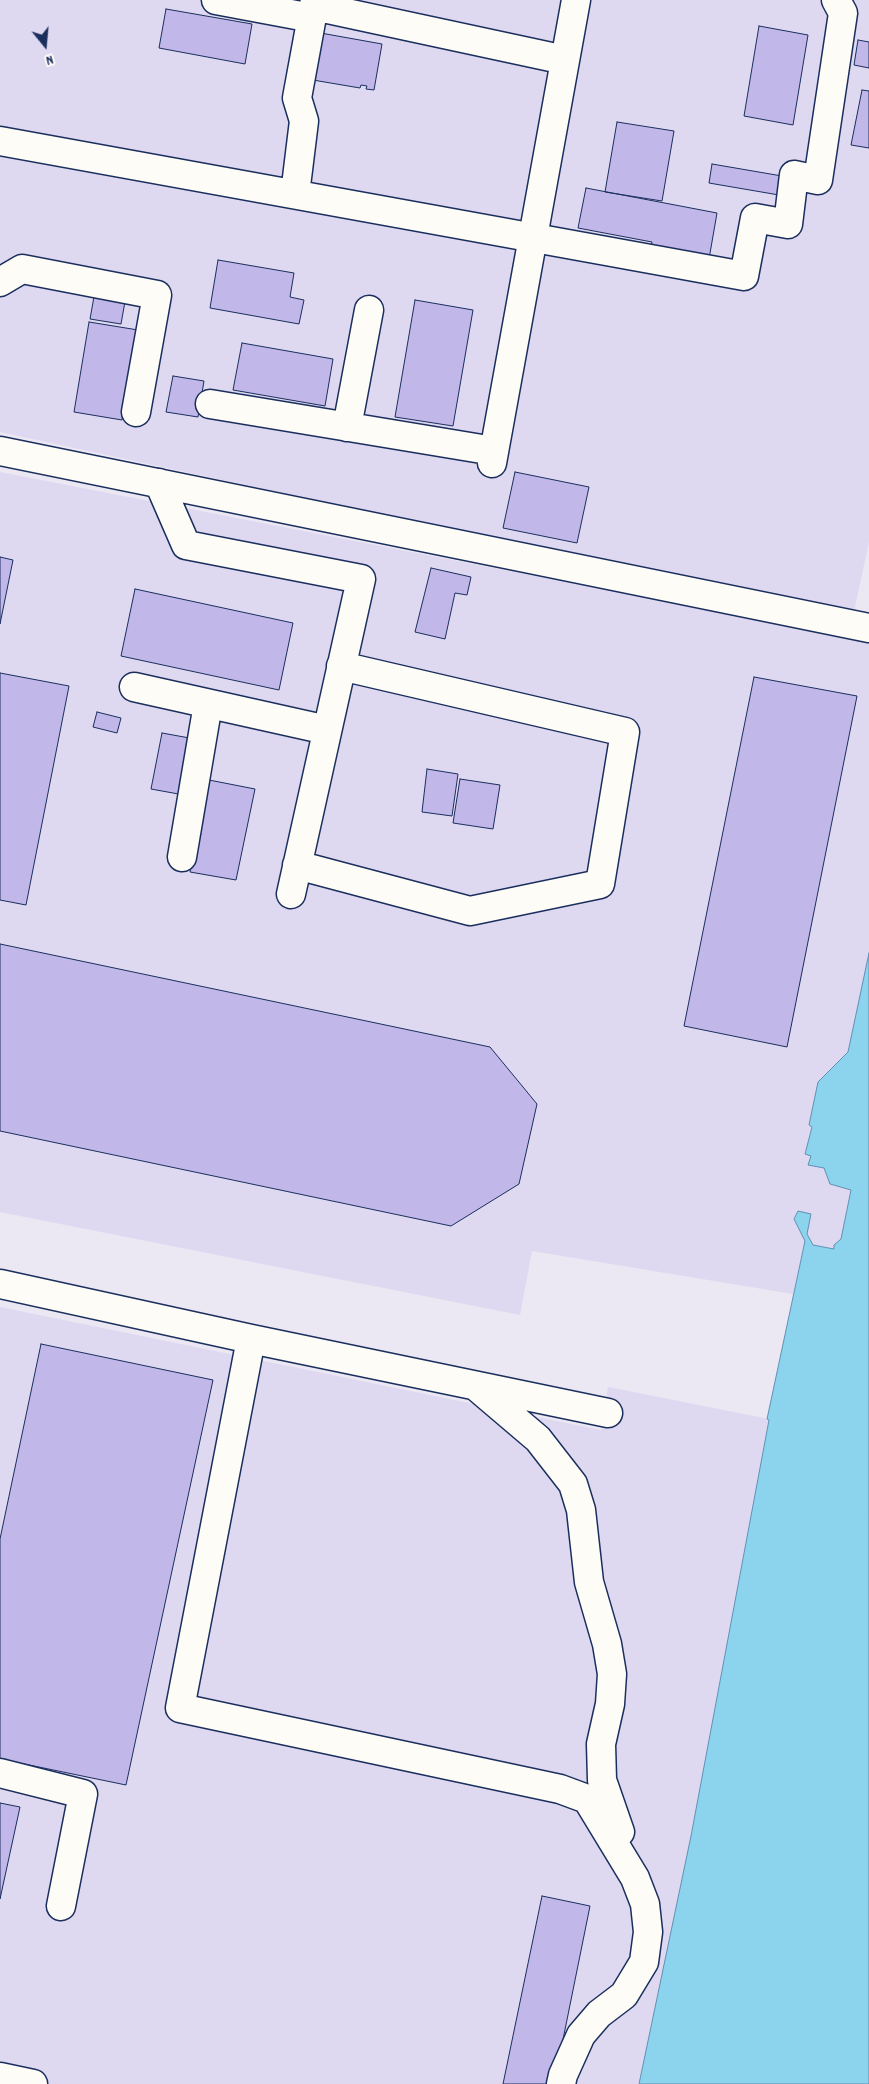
<!DOCTYPE html>
<style>
body{margin:0}
#map{position:relative;width:869px;height:2084px;overflow:hidden;background:#ebe7f3;font-family:Dekko,sans-serif}
canvas{display:block}
.north{position:absolute;left:20px;top:20px;width:50px;height:50px;-webkit-text-stroke:4px #fdfcf7;paint-order:stroke;rotate:163deg;font-size:14px;font-weight:700;line-height:20px;text-align:center;color:#1b2f5e}
.north::after{content:'';display:block;margin:auto;width:18px;height:22px;background:#1b2f5e;clip-path:polygon(50% 0,100% 100%,50% 72%,0 100%)}
</style>
<div id="map">
<canvas width="869" height="2084"></canvas>
<div class="north">N</div>
</div>
<script>
const g = document.querySelector('canvas').getContext('2d');
g.lineJoin = 'round';
function paint(path, color) {
  g.fillStyle = color;
  g.fill(path, 'evenodd');
}
function toPath(rows) {
  const path = new Path2D();
  for (const r of rows) {
    path.moveTo(r[0], r[1]);
    for (let i = 2; i < r.length; i += 2) path.lineTo(r[i], r[i + 1]);
  }
  return path;
}
function trace(path, color, width, dash) {
  g.strokeStyle = color;
  g.lineWidth = width;
  g.lineCap = dash ? 'butt' : 'round';
  g.setLineDash(dash || []);
  g.stroke(path);
}
const built = toPath([
 [0,0,869,0,869,542,853,616,0,432],
 [0,472,869,641,869,953,848,1052,818,1082,812,1127,805,1154,811,1156,851,1189,841,1239,835,1245,834,1249,813,1245,807,1234,798,1211,794,1218,805,1241,793,1294,532,1251,520,1315,0,1212],
 [0,1307,601,1430,608,1387,769,1419,691,1836,639,2084,0,2084]
]);
const water = toPath([
 [869,953,869,2084,639,2084,691,1836,769,1420,767,1419,805,1241,794,1219,798,1211,811,1214,807,1234,813,1245,834,1249,834,1245,841,1239,851,1190,830,1184,824,1168,808,1165,811,1156,805,1154,812,1127,809,1125,818,1082,848,1052,869,953]
]);
const building = toPath([
 [166,9,252,24,245,64,159,48,166,9],
 [759,26,808,35,793,125,744,116,759,26],
 [315,32,382,44,374,90,366,89,367,86,361,85,360,88,307,79,315,32],
 [858,40,869,42,869,68,854,65,858,40],
 [862,90,869,91,869,148,851,145,862,90],
 [617,122,674,131,662,201,605,192,617,122],
 [712,164,782,176,779,195,709,183,712,164],
 [586,188,717,213,709,259,651,247,652,242,578,228,586,188],
 [218,260,294,273,290,297,304,300,299,324,210,308,218,260],
 [95,291,126,296,121,324,90,319,95,291],
 [415,300,473,310,453,426,395,417,415,300],
 [89,322,138,330,122,420,74,412,89,322],
 [242,343,333,359,325,406,233,390,242,343],
 [173,376,204,381,198,417,166,412,173,376],
 [515,472,589,487,577,543,503,528,515,472],
 [0,557,13,560,0,624,0,557],
 [431,568,471,577,467,595,455,593,445,639,415,632,431,568],
 [135,589,293,623,279,690,121,656,135,589],
 [0,673,69,686,26,905,0,900,0,673],
 [754,677,857,696,787,1047,684,1026,754,677],
 [97,712,121,718,117,733,93,727,97,712],
 [162,733,195,739,184,795,151,789,162,733],
 [427,769,458,774,452,816,422,812,427,769],
 [460,779,500,785,493,829,453,823,460,779],
 [209,780,255,789,236,880,190,872,209,780],
 [0,944,490,1047,537,1104,519,1184,451,1226,0,1131,0,944],
 [41,1344,213,1380,126,1785,0,1759,0,1539,41,1344],
 [0,1803,20,1807,0,1899,0,1803],
 [542,1896,590,1906,554,2084,503,2084,542,1896]
]);
const minor = toPath([
 [216,0,312,18],
 [314,6,565,60],
 [0,141,744,276,755,218,788,224,794,175,818,180,843,13,836,0],
 [295,194,304,121,297,98,315,0],
 [0,282,22,269,157,295,136,412],
 [210,404,494,451],
 [347,427,369,310],
 [0,451,869,628],
 [492,463,576,0],
 [159,483,186,545,361,579,291,894],
 [134,687,327,730],
 [182,857,208,704],
 [297,865,470,911,600,884,625,732,341,666],
 [0,1284,251,1339,608,1413],
 [251,1339,180,1708,560,1789,587,1799,635,1878,645,1904,648,1932,644,1962,624,1995,599,2014,581,2035,563,2075,561,2084],
 [478,1388,538,1439,573,1484,581,1510,589,1582,607,1644,612,1674,610,1704,601,1744,602,1780,620,1832],
 [0,1773,83,1794,61,1906],
 [0,2077,33,2084]
]);
paint(built, '#ded9f0');
paint(water, '#8cd3ee');
trace(water, '#5f91b4', 1);
paint(building, '#c1b7e9');
trace(building, '#1b2f5e', 1);
trace(minor, '#1b2f5e', 31);
trace(minor, '#fdfcf7', 28);
</script>
